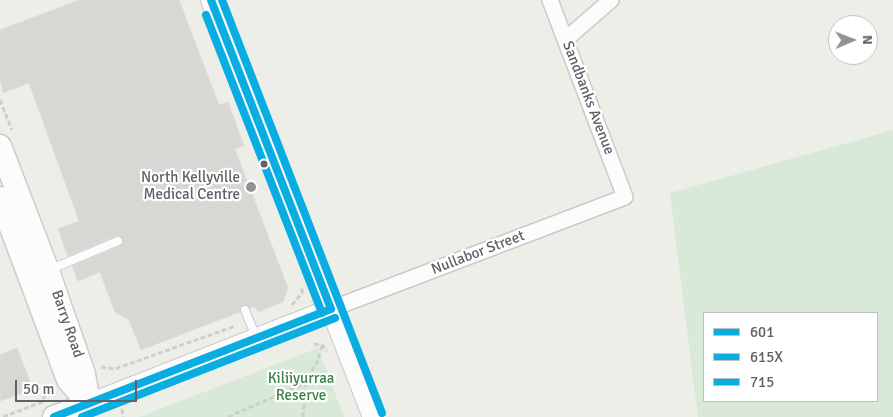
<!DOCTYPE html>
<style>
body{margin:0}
#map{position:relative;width:893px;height:417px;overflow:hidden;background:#eeeee9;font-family:Signika,sans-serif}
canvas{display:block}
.legend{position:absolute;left:703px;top:312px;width:175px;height:90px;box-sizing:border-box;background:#fff;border:1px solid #bfc0c2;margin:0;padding:6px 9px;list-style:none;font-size:15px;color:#5f6166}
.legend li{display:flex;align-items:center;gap:10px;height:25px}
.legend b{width:25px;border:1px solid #bfc0c2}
.north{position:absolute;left:828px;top:15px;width:50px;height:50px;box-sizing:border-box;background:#fff;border:1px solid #bfc0c2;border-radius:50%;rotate:89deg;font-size:14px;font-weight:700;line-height:20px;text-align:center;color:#5f6166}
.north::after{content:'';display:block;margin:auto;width:18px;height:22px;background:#919294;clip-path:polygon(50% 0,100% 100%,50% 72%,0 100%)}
.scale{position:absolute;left:15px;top:380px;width:122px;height:22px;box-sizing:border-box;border:2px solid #5f6166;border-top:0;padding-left:6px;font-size:15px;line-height:18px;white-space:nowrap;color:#5f6166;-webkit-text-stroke:4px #fff;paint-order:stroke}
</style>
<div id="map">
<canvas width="893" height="417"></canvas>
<ul class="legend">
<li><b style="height:6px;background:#0aade1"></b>601</li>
<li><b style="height:6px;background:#0aade1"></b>615X</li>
<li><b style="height:6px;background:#0aade1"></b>715</li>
</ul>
<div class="north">N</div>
<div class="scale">50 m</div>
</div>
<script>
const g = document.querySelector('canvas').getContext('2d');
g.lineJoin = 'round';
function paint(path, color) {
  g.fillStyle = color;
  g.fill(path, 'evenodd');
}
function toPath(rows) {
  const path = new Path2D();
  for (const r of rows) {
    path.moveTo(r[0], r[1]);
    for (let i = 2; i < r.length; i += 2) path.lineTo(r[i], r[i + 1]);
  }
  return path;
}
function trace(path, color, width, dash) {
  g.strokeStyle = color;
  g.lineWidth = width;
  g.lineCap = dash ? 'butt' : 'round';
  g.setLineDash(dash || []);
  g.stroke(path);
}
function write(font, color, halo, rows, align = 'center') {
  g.font = font + ' Signika,sans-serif';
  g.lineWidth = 4.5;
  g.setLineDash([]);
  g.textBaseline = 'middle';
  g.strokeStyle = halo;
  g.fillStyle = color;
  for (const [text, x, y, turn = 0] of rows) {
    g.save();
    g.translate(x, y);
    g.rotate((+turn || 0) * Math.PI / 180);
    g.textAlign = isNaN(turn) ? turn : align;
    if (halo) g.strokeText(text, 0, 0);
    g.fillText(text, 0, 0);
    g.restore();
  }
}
const green = toPath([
 [893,130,893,417,698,417,670,193],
 [704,313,877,313,877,401,704,401],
 [318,348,344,417,139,417]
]);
const building = toPath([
 [79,0,179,0,219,105,228,102,244,146,235,149,288,288,283,302,258,312,255,306,250,308,243,305,240,312,141,350,129,320,115,312,100,272,78,281,72,266,120,246,123,239,116,236,68,256,58,229,79,221,29,83,3,93,0,78,0,30,79,0],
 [17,348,33,389,0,401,0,355,17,348]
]);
const path = toPath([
 [0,100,12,130],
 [292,305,302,293,302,287],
 [314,344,322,345,327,351],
 [101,367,115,369,235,326],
 [122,409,123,417],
 [3,417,42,402,49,386],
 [228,417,303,384,318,361,322,345],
 [303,417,306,380]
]);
const service = toPath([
 [49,270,118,241],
 [245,310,256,337]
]);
const minor = toPath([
 [565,40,611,0],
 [331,309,625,197,550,0]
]);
const tertiary = toPath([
 [211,0,373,417],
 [89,404,331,309]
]);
const secondary = toPath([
 [0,146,48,271,84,374,89,404],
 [0,198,68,380,89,404],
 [54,417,89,404]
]);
const bus1 = toPath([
 [211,0,331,309],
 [54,417,331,309]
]);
const bus2 = toPath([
 [206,15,322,313],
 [82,417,335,318]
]);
const bus3 = toPath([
 [222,0,382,413]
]);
const markers = [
 [264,164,4.5,"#5f6166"],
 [251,187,6,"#919294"]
];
const streetNames = [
 ["Sandbanks Avenue",588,98,69],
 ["Nullabor Street",478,253,-21],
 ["Barry Road",67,324,71]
];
const poiNames = [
 ["North Kellyville",240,178],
 ["Medical Centre",240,195]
];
const parkNames = [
 ["Kiliiyurraa",301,379],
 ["Reserve",301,396]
];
paint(green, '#d8e9d8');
paint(building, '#d8d7d4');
trace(building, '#ddddd8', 1);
trace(service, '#cacaca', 10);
trace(minor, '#cacaca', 18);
trace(tertiary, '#cacaca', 22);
trace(secondary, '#cbcbcb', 25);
trace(path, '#ccd0cd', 3, [5, 2.5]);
trace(service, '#fcfcfc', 8);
trace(minor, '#fcfcfc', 15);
trace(tertiary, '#fcfcfc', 20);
trace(secondary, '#fcfcfc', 22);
trace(bus1, '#0aade1', 8);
trace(bus2, '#0aade1', 8);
trace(bus3, '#0aade1', 8);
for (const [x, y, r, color] of markers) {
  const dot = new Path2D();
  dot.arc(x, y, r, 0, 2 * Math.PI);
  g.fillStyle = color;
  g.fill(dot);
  trace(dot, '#fff', 2);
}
write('15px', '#5f6166', '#fff', streetNames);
write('15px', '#5f6166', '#fff', poiNames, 'right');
write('15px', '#3b8149', '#fff', parkNames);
</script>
